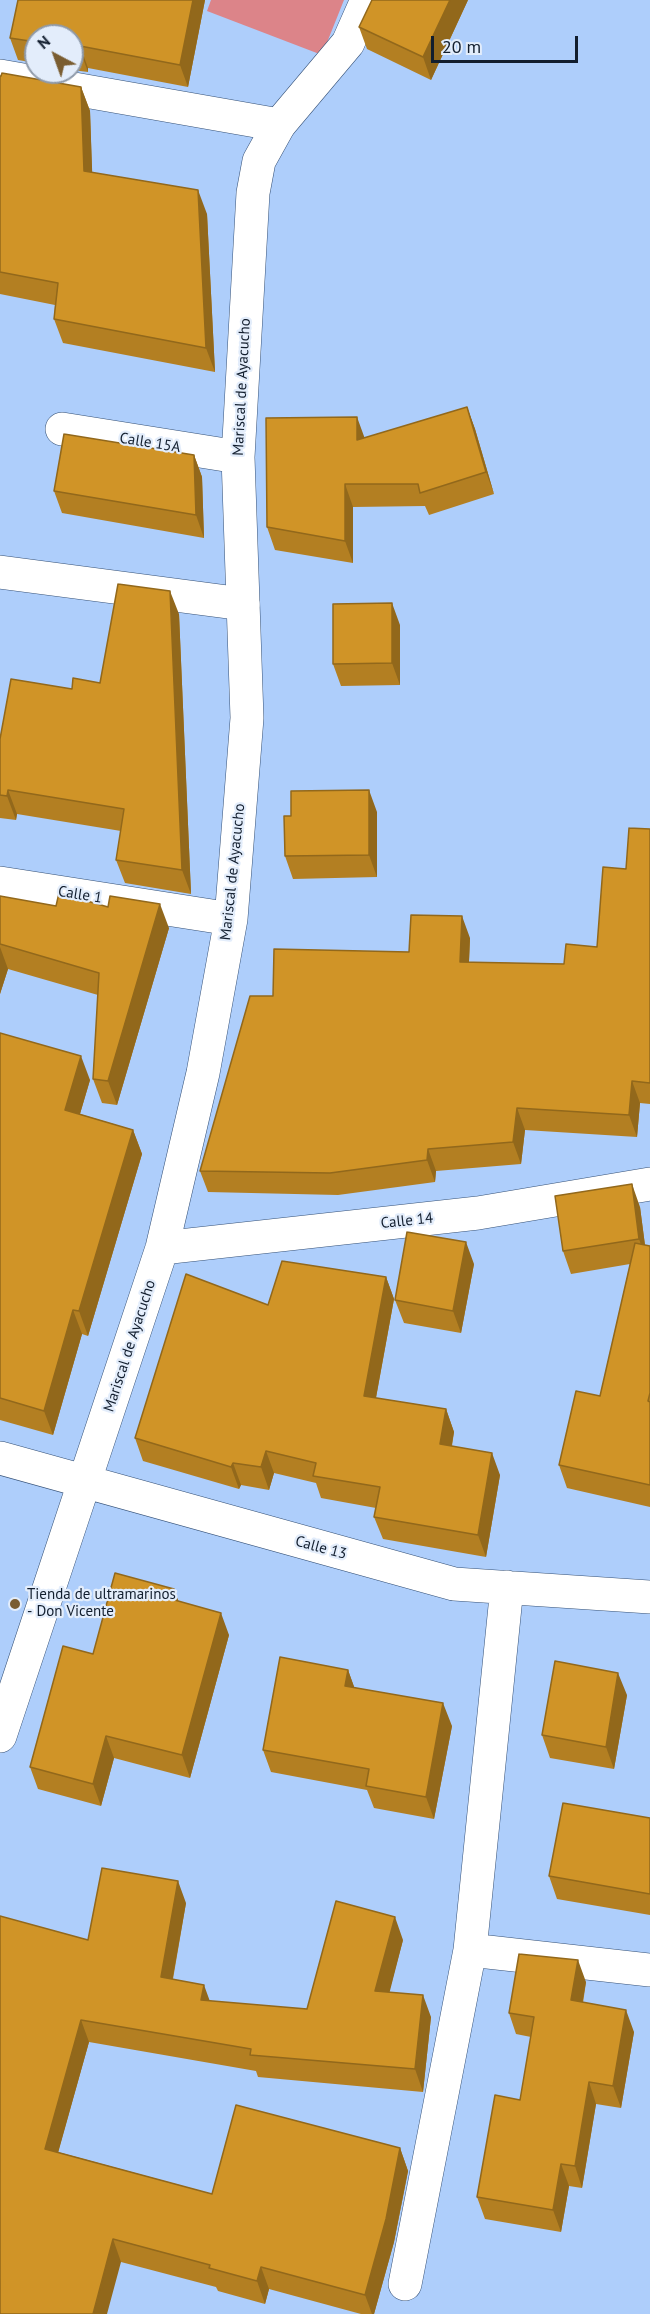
<!DOCTYPE html>
<style>
body{margin:0}
#map{position:relative;width:650px;height:2314px;overflow:hidden;background:#aecefb;font-family:"PT Sans",sans-serif}
canvas{display:block}
.north{position:absolute;left:24px;top:24px;width:60px;height:60px;box-sizing:border-box;background:#e3edfb;border:2px solid #8f9aa9;border-radius:50%;rotate:319deg;font-size:16px;font-weight:700;line-height:24px;text-align:center;color:#121e2e}
.north::after{content:'';display:block;margin:auto;width:21px;height:27px;background:#7a5d31;clip-path:polygon(50% 0,100% 100%,50% 72%,0 100%)}
.scale{position:absolute;left:431px;top:36px;width:147px;height:27px;box-sizing:border-box;border:3px solid #121e2e;border-top:0;padding-left:8px;font-size:18px;line-height:21px;white-space:nowrap;color:#121e2e;-webkit-text-stroke:4px #e3edfb;paint-order:stroke}
</style>
<div id="map">
<canvas width="650" height="2314"></canvas>
<div class="north">N</div>
<div class="scale">20 m</div>
</div>
<script>
const g = document.querySelector('canvas').getContext('2d');
g.lineJoin = 'round';
function paint(path, color) {
  g.fillStyle = color;
  g.fill(path, 'evenodd');
}
function toPath(rows) {
  const path = new Path2D();
  for (const r of rows) {
    path.moveTo(r[0], r[1]);
    for (let i = 2; i < r.length; i += 2) path.lineTo(r[i], r[i + 1]);
  }
  return path;
}
function trace(path, color, width, dash) {
  g.strokeStyle = color;
  g.lineWidth = width;
  g.lineCap = dash ? 'butt' : 'round';
  g.setLineDash(dash || []);
  g.stroke(path);
}
function write(font, color, halo, rows, align = 'center') {
  g.font = font + ' "PT Sans",sans-serif';
  g.lineWidth = 4.5;
  g.setLineDash([]);
  g.textBaseline = 'middle';
  g.strokeStyle = halo;
  g.fillStyle = color;
  for (const [text, x, y, turn = 0] of rows) {
    g.save();
    g.translate(x, y);
    g.rotate((+turn || 0) * Math.PI / 180);
    g.textAlign = isNaN(turn) ? turn : align;
    if (halo) g.strokeText(text, 0, 0);
    g.fillText(text, 0, 0);
    g.restore();
  }
}
const green = toPath([
 [211,0,344,0,322,55,207,11]
]);
const pedestrian = toPath([
 [0,76,279,125],
 [0,572,243,604]
]);
const minor = toPath([
 [62,429,238,457],
 [0,883,231,919],
 [162,1248,478,1213,650,1184],
 [0,1458,454,1584,650,1597],
 [0,1736,162,1248,203,1073,231,919,247,718,238,457,253,193,259,161,279,125,348,43,367,0],
 [470,1950,650,1970],
 [405,2284,470,1950,507,1587]
]);
const wall = toPath([
 [205,0,188,87,88,68,88,72,72,70,72,36,36,36,36,63,18,60,10,38],
 [468,0,431,80,367,49,359,27],
 [0,76,81,87,90,111,92,172,207,214,215,372,63,343,54,319,55,305,0,294],
 [467,407,475,429,494,494,429,515,425,506,353,507,353,563,275,550,267,527,364,438],
 [194,455,202,477,204,538,62,513,54,491],
 [179,614,191,894,125,883,116,860,121,831,17,814,16,820,0,818,0,739,72,689,100,683],
 [400,625,400,685,341,686,333,664],
 [377,812,377,877,293,879,285,856,291,816],
 [650,829,650,1104,640,1103,637,1137,525,1130,521,1164,436,1171,435,1182,338,1195,208,1192,200,1171,273,996,409,952,470,938,469,962,564,964,597,947,626,869],
 [0,896,169,928,117,1105,102,1103,93,1079,98,995,8,969,0,994],
 [0,1033,90,1080,80,1114,133,1130,142,1154,88,1336,82,1334,53,1435,0,1420],
 [640,1207,645,1245,650,1246,650,1507,567,1488,559,1465,600,1396,630,1264,571,1274,563,1251],
 [474,1264,461,1333,404,1323,395,1300],
 [386,1277,394,1299,376,1398,446,1409,454,1432,452,1446,500,1475,486,1557,383,1539,374,1517,376,1508,321,1498,316,1483,274,1473,269,1490,241,1485,239,1489,143,1461,135,1438,268,1305],
 [174,1589,178,1601,229,1635,190,1778,114,1758,101,1806,38,1789,30,1767,93,1654],
 [348,1670,354,1687,452,1726,434,1819,374,1808,367,1790,271,1772,263,1750],
 [627,1695,614,1769,550,1758,542,1735],
 [650,1818,650,1915,557,1899,549,1876],
 [186,1903,173,1979,209,2001,307,2009,403,1940,389,1992,431,2017,423,2092,258,2077,256,2071,89,2042,58,2152,212,2194,400,2148,408,2171,394,2242,374,2314,361,2314,269,2289,265,2304,218,2291,216,2287,121,2262,0,2314,88,1940],
 [586,1982,583,2003,634,2032,621,2108,596,2104,582,2188,569,2186,561,2232,485,2219,477,2197,520,2100,531,2037,516,2034,509,2013]
]);
const shadedWall = toPath([
 [193,0,205,0,188,87,180,65],
 [450,0,468,0,431,80,423,57],
 [80,46,88,68,88,72,80,50],
 [81,87,90,111,93,195,84,171],
 [198,190,207,214,215,372,206,348],
 [467,407,475,429,494,494,486,472],
 [357,417,365,439,357,440],
 [194,455,202,477,204,538,196,515],
 [345,484,353,507,353,563,345,541],
 [170,591,179,614,191,894,182,870],
 [392,603,400,625,400,685,392,663],
 [8,790,17,814,16,820,7,796],
 [369,790,377,812,377,877,369,855],
 [160,904,169,928,117,1105,108,1081],
 [462,916,470,938,468,983,460,962],
 [0,947,8,969,0,994],
 [81,1056,90,1080,74,1134,65,1110],
 [632,1081,640,1103,637,1137,629,1115],
 [517,1108,525,1130,521,1164,513,1142],
 [133,1130,142,1154,88,1336,79,1311],
 [428,1149,436,1171,435,1182,427,1160],
 [632,1184,640,1207,647,1261,639,1239],
 [466,1242,474,1264,461,1333,453,1311],
 [386,1277,394,1299,372,1419,364,1396],
 [73,1310,82,1334,53,1435,44,1411],
 [446,1409,454,1432,448,1466,440,1444],
 [266,1451,274,1473,269,1490,261,1467],
 [492,1453,500,1475,486,1557,478,1535],
 [233,1463,241,1485,239,1489,231,1467],
 [174,1589,182,1611,171,1599],
 [221,1613,229,1635,190,1778,182,1755],
 [348,1670,356,1692,345,1686],
 [618,1673,627,1695,614,1769,606,1747],
 [443,1703,452,1726,434,1819,426,1797],
 [106,1736,114,1758,101,1806,93,1784],
 [178,1881,186,1903,169,1999,161,1977],
 [395,1917,403,1940,384,2014,375,1991],
 [578,1960,586,1982,579,2022,571,2000],
 [204,1985,212,2007,201,2000],
 [423,1995,431,2017,423,2092,415,2069],
 [626,2010,634,2032,621,2108,613,2086],
 [81,2020,89,2042,53,2171,45,2149],
 [589,2082,596,2104,582,2188,575,2166],
 [400,2148,408,2171,394,2242,374,2314,372,2314,365,2295],
 [561,2164,569,2186,561,2232,553,2210],
 [113,2239,121,2262,107,2314,93,2314],
 [261,2267,269,2289,265,2304,257,2281]
]);
const building = toPath([
 [18,0,193,0,180,65,80,46,80,50,72,49,72,36,36,36,36,42,10,38,18,0],
 [372,0,450,0,423,57,359,27,372,0],
 [2,73,81,87,84,171,198,190,206,348,54,319,58,283,0,272,0,76,1,76,2,73],
 [467,407,486,472,420,493,418,484,345,484,345,541,267,527,266,418,357,417,357,440,467,407],
 [64,434,194,455,196,515,54,491,64,434],
 [118,584,170,591,182,870,116,860,124,809,8,790,7,796,0,795,0,739,11,679,72,689,73,678,100,683,118,584],
 [392,603,392,663,333,664,333,604,392,603],
 [369,790,369,855,285,856,284,816,291,816,291,791,369,790],
 [629,828,650,829,650,1083,632,1081,629,1115,517,1108,513,1142,428,1149,427,1160,330,1173,200,1171,250,996,273,996,274,949,409,952,411,915,462,916,460,962,564,964,566,944,597,947,603,867,626,869,629,828],
 [59,893,108,907,110,896,160,904,108,1081,93,1079,99,973,0,944,0,896,56,906,59,893],
 [0,1033,81,1056,65,1110,133,1130,79,1311,73,1310,44,1411,0,1398,0,1033],
 [632,1184,639,1239,563,1251,555,1196,632,1184],
 [407,1232,466,1242,453,1311,395,1300,407,1232],
 [635,1243,650,1246,650,1393,648,1401,650,1402,650,1485,559,1465,576,1391,600,1396,635,1243],
 [282,1261,386,1277,364,1396,446,1409,440,1444,492,1453,478,1535,374,1517,380,1487,313,1476,316,1463,266,1451,261,1467,233,1463,231,1467,135,1438,186,1274,268,1305,282,1261],
 [115,1573,174,1589,171,1599,221,1613,182,1755,106,1736,93,1784,30,1767,63,1646,93,1654,115,1573],
 [280,1657,348,1670,345,1686,443,1703,426,1797,366,1786,369,1769,263,1750,280,1657],
 [555,1661,618,1673,606,1747,542,1735,555,1661],
 [563,1803,650,1818,650,1894,549,1876,563,1803],
 [102,1868,178,1881,161,1977,204,1985,201,2000,307,2009,336,1901,395,1917,375,1991,423,1995,415,2069,250,2055,251,2049,81,2020,45,2149,212,2194,236,2105,400,2148,386,2219,365,2295,261,2267,257,2281,209,2268,210,2265,113,2239,93,2314,0,2314,0,1916,88,1940,102,1868],
 [519,1954,578,1960,571,2000,626,2010,613,2086,589,2082,575,2166,561,2164,553,2210,477,2197,495,2095,520,2100,534,2017,509,2013,519,1954]
]);
const markers = [
 [15,1604,6,"#7a5d31"]
];
const streetNames = [
 ["Mariscal de Ayacucho",242,387,-87],
 ["Calle 15A",150,443,9],
 ["Mariscal de Ayacucho",233,872,-84],
 ["Calle 1",80,895,9],
 ["Calle 14",407,1221,-6],
 ["Mariscal de Ayacucho",130,1346,-72],
 ["Calle 13",321,1548,15]
];
const poiNames = [
 ["Tienda de ultramarinos",27,1595],
 ["- Don Vicente",27,1612]
];
paint(green, '#dc8489');
trace(pedestrian, '#355177', 34);
trace(minor, '#355177', 34);
trace(pedestrian, '#fff', 33);
trace(minor, '#fff', 33);
paint(wall, '#b37f22');
paint(shadedWall, '#92681b');
paint(building, '#d09427');
trace(building, '#92681b', 1.5);
for (const [x, y, r, color] of markers) {
  const dot = new Path2D();
  dot.arc(x, y, r, 0, 2 * Math.PI);
  g.fillStyle = color;
  g.fill(dot);
  trace(dot, '#e3edfb', 2);
}
write('15px', '#121e2e', '#e3edfb', streetNames);
write('15px', '#121e2e', '#e3edfb', poiNames, 'left');
</script>
